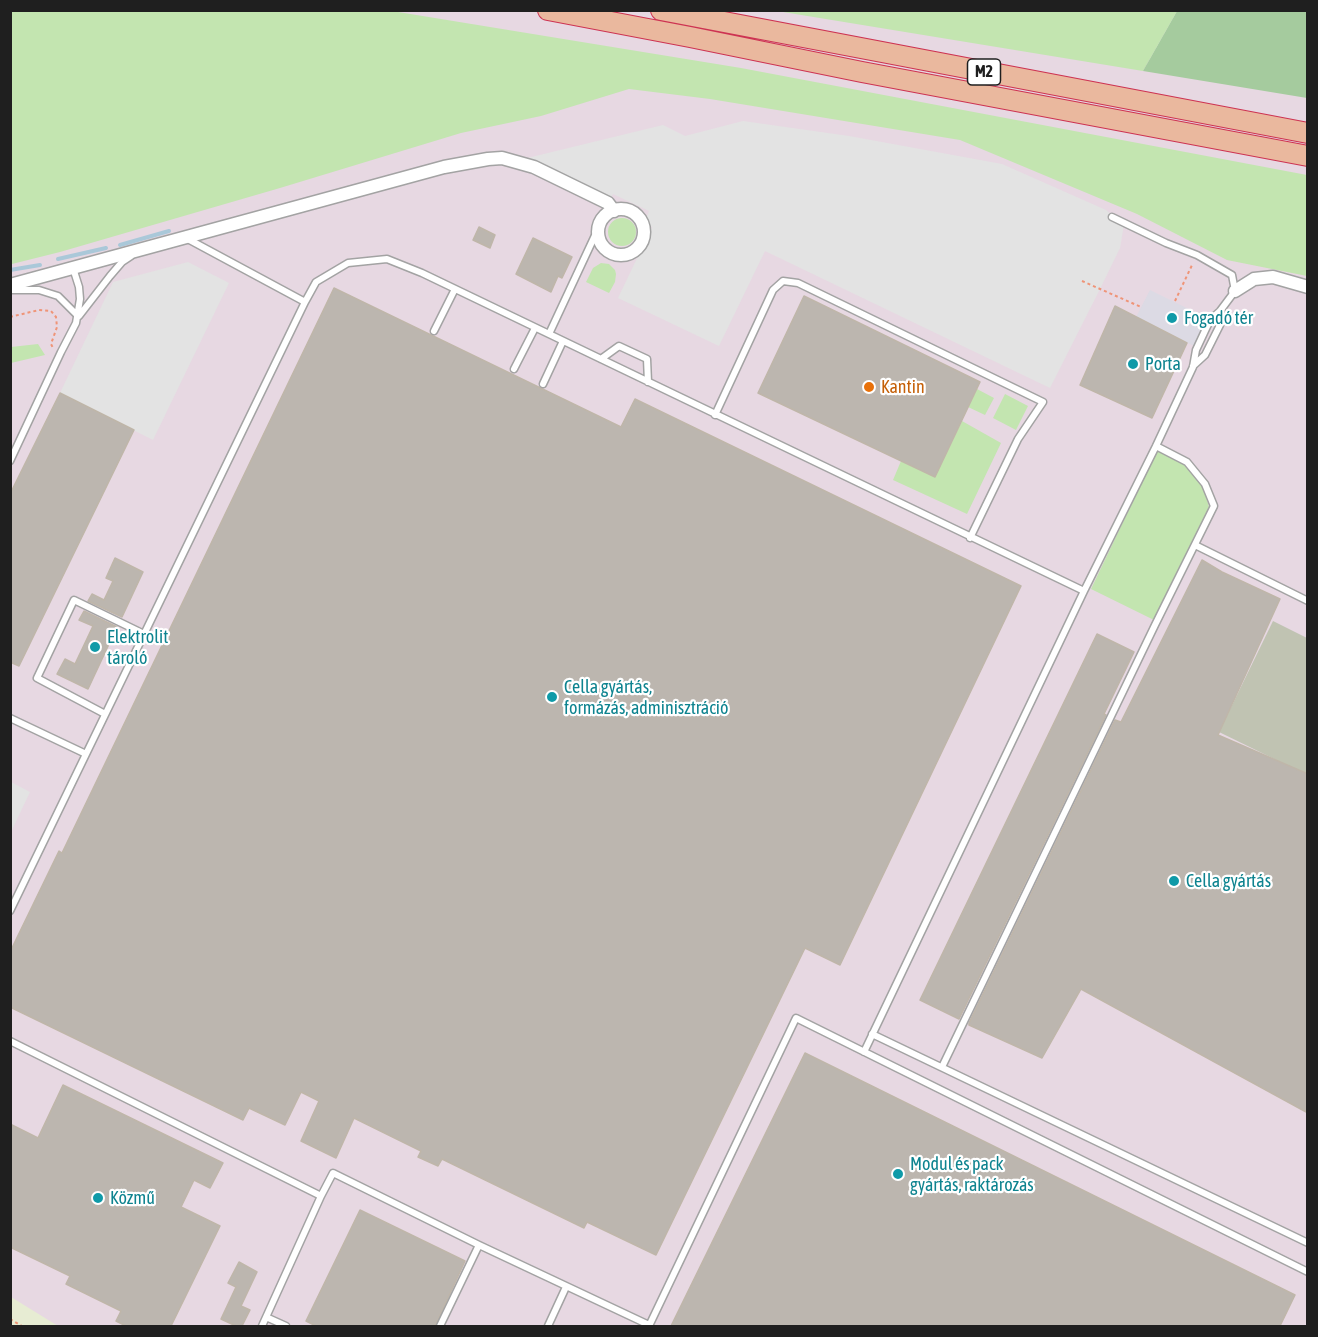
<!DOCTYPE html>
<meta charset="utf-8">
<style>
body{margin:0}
#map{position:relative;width:1318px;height:1337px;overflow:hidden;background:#efede6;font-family:"Asap Condensed",sans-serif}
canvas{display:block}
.frame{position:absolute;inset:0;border:12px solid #1f1f1f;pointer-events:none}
</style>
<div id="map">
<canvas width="1318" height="1337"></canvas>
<div class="frame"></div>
</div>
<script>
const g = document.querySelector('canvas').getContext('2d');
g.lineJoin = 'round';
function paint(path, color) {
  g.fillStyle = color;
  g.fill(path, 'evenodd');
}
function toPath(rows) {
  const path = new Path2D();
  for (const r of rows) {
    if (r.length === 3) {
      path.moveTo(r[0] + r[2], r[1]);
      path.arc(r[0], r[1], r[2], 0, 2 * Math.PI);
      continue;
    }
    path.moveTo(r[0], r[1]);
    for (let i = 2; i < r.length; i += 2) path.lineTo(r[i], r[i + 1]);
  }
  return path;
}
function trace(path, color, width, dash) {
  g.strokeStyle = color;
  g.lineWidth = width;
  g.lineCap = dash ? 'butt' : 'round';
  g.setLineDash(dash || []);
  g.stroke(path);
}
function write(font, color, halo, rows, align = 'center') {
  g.font = font + ' "Asap Condensed",sans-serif';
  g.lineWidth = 4.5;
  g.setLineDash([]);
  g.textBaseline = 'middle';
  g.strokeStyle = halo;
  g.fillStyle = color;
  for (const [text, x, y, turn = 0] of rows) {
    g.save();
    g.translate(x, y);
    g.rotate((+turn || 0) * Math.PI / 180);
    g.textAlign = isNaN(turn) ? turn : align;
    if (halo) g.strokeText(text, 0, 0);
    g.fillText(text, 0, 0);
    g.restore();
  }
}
const industrial = toPath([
 [10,11,884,11,1307,88,1307,1326,11,1326]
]);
const construction = toPath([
 [1273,621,1307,638,1307,775,1219,732]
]);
const farmland = toPath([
 [10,1297,11,1297,58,1326,11,1326]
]);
const grass = toPath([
 [10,11,392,11,741,68,1307,175,1307,276,1227,260,1137,214,960,140,710,99,629,89,541,116,461,133,280,188,60,252,12,264,10,264],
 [777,11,1177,11,1143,71],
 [622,232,14],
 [601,263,609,264,615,270,616,274,615,282,609,293,586,282,593,268],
 [38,344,45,355,11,363,11,347],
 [977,389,994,398,985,415,968,407],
 [1005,394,1028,406,1016,430,993,418],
 [962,421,1001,443,967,514,893,480,901,461,935,477],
 [1157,451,1185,465,1203,486,1209,507,1154,620,1091,589]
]);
const forest = toPath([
 [1177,11,1307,11,1307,98,1143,71]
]);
const parking = toPath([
 [743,121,849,136,1002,164,1106,210,1124,225,1120,248,1100,289,1050,388,765,251,719,346,618,298,652,227,644,223,649,211,613,194,608,203,515,161,663,125,685,136],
 [188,262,229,283,153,440,60,393,113,282],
 [11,782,30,792,11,832]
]);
const plaza = toPath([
 [1150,290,1207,318,1194,346,1136,317]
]);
const stream = toPath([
 [120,245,169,231],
 [58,259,106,248],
 [10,270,40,265]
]);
const building = toPath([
 [479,227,495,235,490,248,473,240,479,227],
 [533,238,572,257,562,278,558,276,551,292,516,274,533,238],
 [334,288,621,427,635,399,1021,586,840,965,805,948,656,1255,587,1222,584,1228,442,1159,438,1166,418,1157,421,1151,354,1118,336,1158,301,1141,319,1101,301,1092,285,1125,249,1108,243,1120,10,1007,10,952,59,851,62,853,334,288],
 [804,296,980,382,935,477,758,393,804,296],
 [1115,306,1187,343,1152,418,1080,385,1115,306],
 [60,393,134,430,19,666,10,662,10,494,60,393],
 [115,558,143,572,122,617,88,601,92,594,104,600,113,581,106,578,115,558],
 [1202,560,1222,572,1280,599,1218,735,1308,774,1308,1113,1081,989,1042,1058,969,1025,969,1023,1115,720,1121,722,1202,560],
 [84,611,117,627,88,689,57,674,65,659,75,664,93,626,79,620,84,611],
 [1097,634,1134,652,1104,714,1106,715,959,1019,920,1000,1097,634],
 [805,1053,1295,1295,1280,1326,671,1326,805,1053],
 [63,1085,223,1163,210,1188,194,1180,181,1207,220,1226,171,1326,126,1326,116,1321,121,1311,66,1284,70,1276,10,1247,10,1124,38,1138,63,1085],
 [360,1210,465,1261,435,1326,316,1326,306,1321,360,1210],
 [239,1262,257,1272,241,1306,250,1310,242,1326,236,1326,221,1319,236,1287,228,1283,239,1262]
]);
const path = toPath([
 [1082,281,1141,307],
 [1175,301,1193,263],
 [10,317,39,310,51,311,56,317,57,327,51,344,53,348],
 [10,1319,22,1326]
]);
const service = toPath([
 [186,238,305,302],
 [10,290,39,290,58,296,78,316],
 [79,316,110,276,122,262,131,256],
 [434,331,455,289],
 [549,334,598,229],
 [601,359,619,346,647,359,648,382],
 [1193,366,1205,355,1220,325,1220,311],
 [514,369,535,328],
 [543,384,563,341],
 [715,415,773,290,783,281,798,283,1043,402,1018,439,970,538],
 [10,461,61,352,76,323,80,299,79,287,73,268],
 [1195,545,1308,601],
 [105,714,37,678,74,600,144,634],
 [10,718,86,754],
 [10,911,305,302,316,282,348,263,387,259,422,273,1084,591],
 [872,1034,1308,1243],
 [10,1041,321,1196,333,1173,479,1245,649,1325],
 [864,1052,1084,591,1156,446,1193,367,1196,350,1210,320,1220,311,1235,291,1232,275,1197,255,1166,243,1112,217],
 [942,1067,1155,625,1214,506,1205,484,1187,462,1156,446],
 [266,1317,286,1326],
 [262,1326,321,1196],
 [440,1326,479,1245],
 [548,1326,566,1287],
 [649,1326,796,1018,1308,1272]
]);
const minor = toPath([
 [621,232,23],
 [10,285,444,167,488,159,502,158,534,167,608,203,614,211],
 [1235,291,1254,279,1273,277,1308,287]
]);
const trunk = toPath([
 [548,10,690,37,862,72,1308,156],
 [661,10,1308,133]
]);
const markers = [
 [1172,318,6,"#0f9aa8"],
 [1133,364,6,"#0f9aa8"],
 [869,387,6,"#e8710a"],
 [95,647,6,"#0f9aa8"],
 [552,697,6,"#0f9aa8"],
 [1174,881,6,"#0f9aa8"],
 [898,1174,6,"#0f9aa8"],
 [98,1198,6,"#0f9aa8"]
];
const shields = [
 [984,72,33]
];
const shieldNames = [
 ["M2",984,72]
];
const cultureNames = [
 ["Fogadó tér",1184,318],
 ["Porta",1145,364],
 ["Elektrolit",107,637],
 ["tároló",107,658],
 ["Cella gyártás,",564,687],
 ["formázás, adminisztráció",564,708],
 ["Cella gyártás",1186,881],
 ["Modul és pack",910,1164],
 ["gyártás, raktározás",910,1185],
 ["Közmű",110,1198]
];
const foodNames = [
 ["Kantin",881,387]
];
paint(industrial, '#e7d8e2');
paint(construction, '#c0c3b2');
paint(farmland, '#e7ecd3');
paint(grass, '#c3e5b0');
paint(forest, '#a5cb9e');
paint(parking, '#e3e3e3');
paint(plaza, '#dcdae4');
trace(stream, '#aac8d9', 4);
paint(building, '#bcb6af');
trace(building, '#bfb6a9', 1.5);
trace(service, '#a3a3a3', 9);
trace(minor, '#a3a3a3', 15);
trace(trunk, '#cd3352', 22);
trace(path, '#ef9477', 2, [3, 3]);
trace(service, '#fff', 6);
trace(minor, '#fff', 12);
trace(trunk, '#eab89e', 20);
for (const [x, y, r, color] of markers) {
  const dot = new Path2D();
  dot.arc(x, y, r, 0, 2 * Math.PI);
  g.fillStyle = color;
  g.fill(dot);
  trace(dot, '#fff', 2);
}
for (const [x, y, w] of shields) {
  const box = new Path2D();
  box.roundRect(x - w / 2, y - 13, w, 26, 4.5);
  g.fillStyle = '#fff';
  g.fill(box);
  trace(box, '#1f1f1f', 1.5);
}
write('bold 16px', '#1f1f1f', null, shieldNames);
write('18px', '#0d838f', '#fff', cultureNames, 'left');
write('18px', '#c56008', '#fff', foodNames, 'left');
</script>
